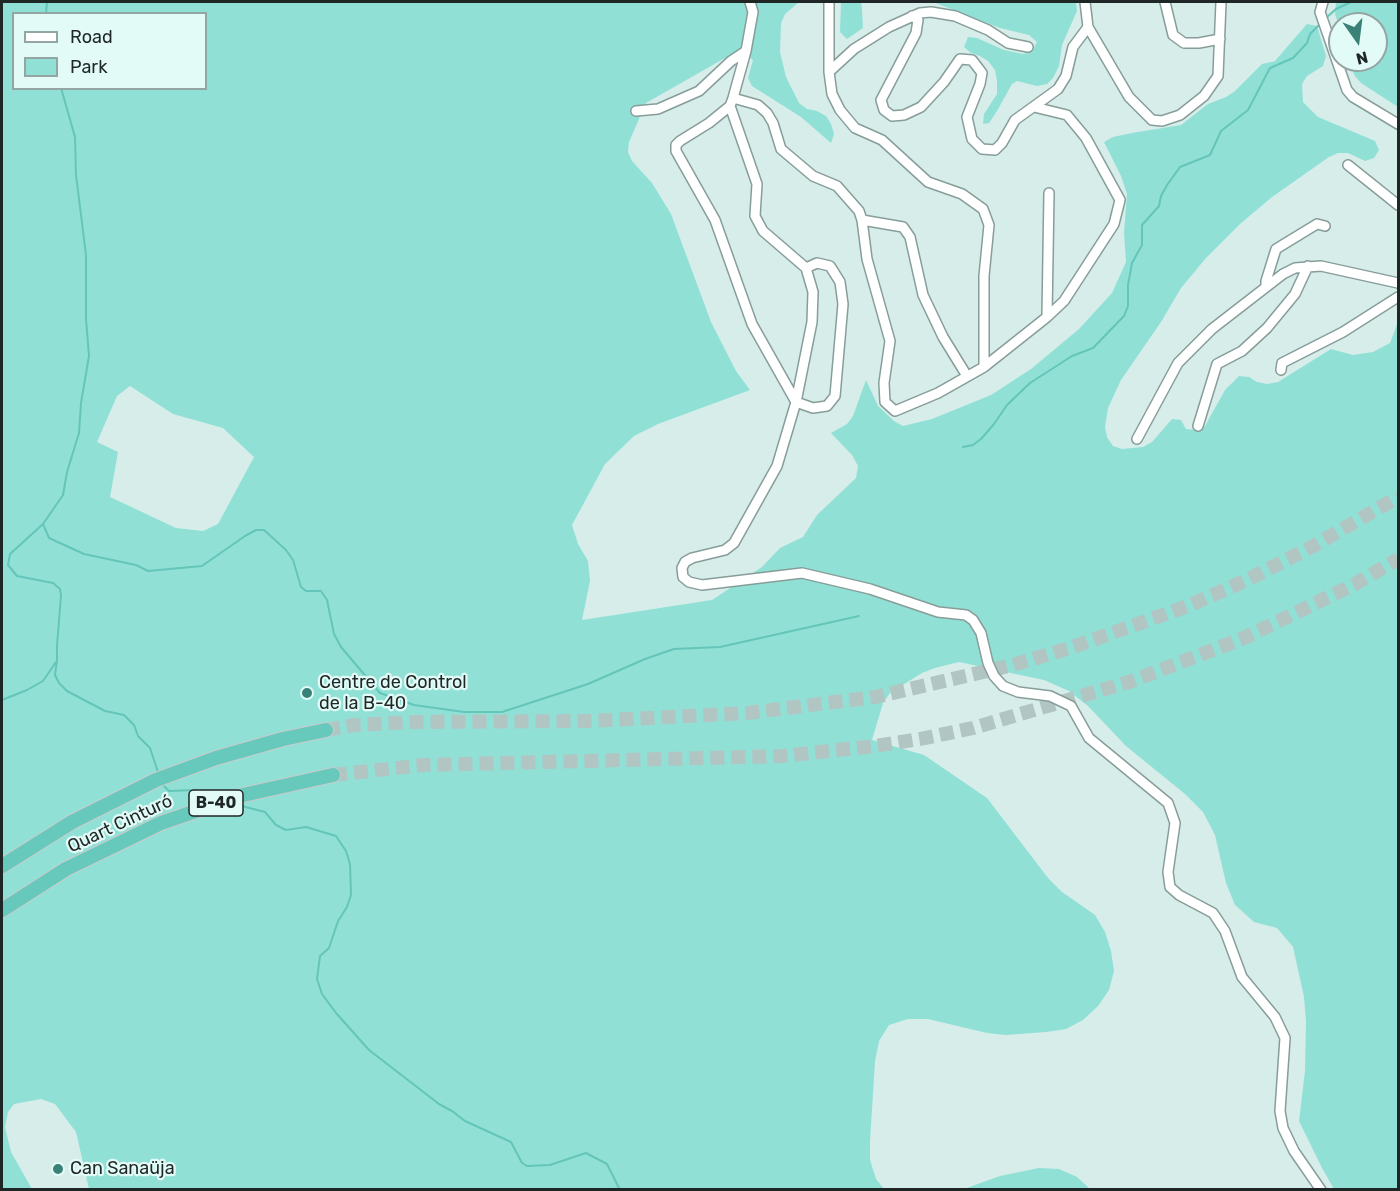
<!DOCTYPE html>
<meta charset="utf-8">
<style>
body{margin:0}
#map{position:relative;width:1400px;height:1191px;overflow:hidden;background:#d6edea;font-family:Rubik,sans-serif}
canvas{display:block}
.frame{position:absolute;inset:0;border:3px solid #1e2726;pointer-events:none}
.legend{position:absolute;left:12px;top:12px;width:195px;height:78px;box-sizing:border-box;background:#e3fbf7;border:2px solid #94a6a3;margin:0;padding:8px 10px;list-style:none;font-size:18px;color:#1e2726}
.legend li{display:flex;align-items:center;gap:12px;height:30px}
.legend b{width:30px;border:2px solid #94a6a3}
.north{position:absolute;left:1328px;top:12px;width:60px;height:60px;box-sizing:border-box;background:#e3fbf7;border:2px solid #94a6a3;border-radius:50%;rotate:166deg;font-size:16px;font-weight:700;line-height:24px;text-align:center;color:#1e2726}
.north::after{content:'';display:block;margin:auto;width:21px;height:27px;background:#3a8178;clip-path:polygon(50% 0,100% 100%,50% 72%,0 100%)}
</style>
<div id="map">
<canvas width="1400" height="1191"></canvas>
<div class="frame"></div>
<ul class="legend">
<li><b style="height:8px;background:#fff"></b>Road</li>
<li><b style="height:16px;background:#91e0d6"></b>Park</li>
</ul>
<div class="north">N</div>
</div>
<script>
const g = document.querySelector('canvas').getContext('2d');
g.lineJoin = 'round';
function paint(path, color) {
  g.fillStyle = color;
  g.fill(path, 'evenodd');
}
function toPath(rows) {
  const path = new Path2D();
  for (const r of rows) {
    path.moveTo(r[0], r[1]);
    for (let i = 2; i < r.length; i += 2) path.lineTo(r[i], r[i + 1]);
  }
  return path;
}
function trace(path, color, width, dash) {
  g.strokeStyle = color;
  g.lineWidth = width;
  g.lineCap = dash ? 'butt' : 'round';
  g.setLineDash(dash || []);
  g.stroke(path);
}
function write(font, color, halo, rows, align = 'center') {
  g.font = font + ' Rubik,sans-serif';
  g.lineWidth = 4.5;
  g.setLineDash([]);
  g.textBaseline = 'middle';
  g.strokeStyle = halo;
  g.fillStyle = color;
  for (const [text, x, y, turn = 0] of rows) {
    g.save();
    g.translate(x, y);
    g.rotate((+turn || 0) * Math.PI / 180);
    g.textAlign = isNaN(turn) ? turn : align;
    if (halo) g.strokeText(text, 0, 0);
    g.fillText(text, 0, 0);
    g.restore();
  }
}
const green = toPath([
 [2,2,799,2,785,14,781,23,780,52,786,77,799,103,807,109,817,111,826,116,831,124,834,134,831,143,801,117,752,86,748,78,753,60,739,50,646,103,629,142,628,152,632,161,652,183,671,214,711,322,736,371,750,390,658,424,634,436,605,464,572,525,578,544,588,561,590,581,582,620,712,600,762,567,780,548,803,537,817,515,856,478,858,466,852,455,831,433,847,424,853,416,866,380,878,406,894,421,903,426,932,419,991,395,1031,369,1079,329,1112,293,1126,262,1124,233,1127,194,1121,176,1104,142,1113,137,1132,133,1181,125,1208,104,1226,97,1235,91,1262,64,1275,61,1307,24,1317,26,1326,56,1323,66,1307,76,1302,84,1303,102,1318,117,1375,141,1379,150,1374,158,1365,161,1348,153,1338,153,1329,157,1272,197,1240,224,1206,258,1181,288,1161,322,1121,380,1108,408,1105,427,1107,437,1113,446,1122,449,1143,447,1152,442,1172,419,1181,420,1186,429,1196,430,1205,426,1225,390,1239,376,1249,377,1257,382,1267,384,1278,382,1331,349,1353,355,1373,352,1390,343,1398,322,1398,1189,1334,1189,1322,1168,1299,1121,1305,1071,1306,1021,1304,997,1293,947,1277,928,1254,922,1235,905,1226,883,1215,835,1203,812,1185,794,1126,746,1088,706,1069,691,1044,680,959,662,935,668,922,673,890,693,883,703,872,740,924,755,987,798,1048,878,1062,892,1095,915,1105,932,1111,951,1114,971,1109,990,1098,1006,1083,1020,1066,1029,1046,1032,1006,1035,987,1033,928,1019,908,1019,889,1025,879,1041,875,1061,870,1141,870,1160,876,1179,884,1189,89,1189,76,1132,55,1104,41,1099,14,1104,8,1112,5,1127,11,1152,32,1189,2,1190],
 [14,14,206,14,206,88,14,88],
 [130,386,173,414,223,428,254,457,218,524,203,531,176,528,110,497,118,452,97,442,117,396],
 [841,2,861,2,862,9,863,28,847,39,840,32],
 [933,2,1076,2,1077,11,1062,45,1059,66,1053,78,1047,84,1037,86,1017,81,1012,84,997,111,989,123,983,124,984,114,997,94,997,80,995,70,988,61,980,56,971,53,964,47,968,37,977,38,1004,50,1023,54,1032,51,1037,42,1029,35,1000,28],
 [1336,2,1398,2,1398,107,1361,83,1355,76,1347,60,1376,60,1376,24,1340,24,1340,29,1335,14],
 [1039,1168,1059,1169,1077,1177,1090,1189,964,1189,1000,1176]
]);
const stream = toPath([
 [46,14,47,2],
 [1325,19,1336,9,1351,2],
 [61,88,75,137,76,175,86,255,86,319,89,356,81,403,79,433,67,472,63,495,43,524,10,554,8,565,17,576,53,583,60,589,61,595,57,646,57,660,55,675,59,683,67,691,105,711,124,715,134,725,138,736,150,748,159,775],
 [963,447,973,445,981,439,994,424,1007,405,1030,383,1072,356,1093,348,1124,316,1128,306,1128,285,1132,263,1142,245,1142,225,1159,206,1161,196,1167,185,1180,167,1210,155,1221,131,1248,110,1270,68,1293,58,1307,43,1310,34,1321,23],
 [43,524,49,538,84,554,136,565,148,571,202,566,245,536,256,530,264,530,286,550,293,560,301,587,306,591,321,591,327,600,334,634,341,647,380,693,414,705,464,712,502,712,588,684,645,659,674,649,720,647,859,616],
 [2,700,27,690,43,681,56,662],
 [161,783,169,791,195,790,214,798],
 [234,804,265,812,276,825,286,830,306,827,336,836,346,851,350,864,351,895,347,907,338,921,329,948,320,956,317,979,322,994,336,1013,369,1050,439,1104,452,1111,465,1121,511,1142,522,1163,527,1166,550,1165,586,1153,607,1164,620,1190]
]);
const highwayTunnel = toPath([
 [326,730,355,725,414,722,589,721,747,713,875,697,1013,665,1070,648,1188,606,1249,579,1315,545,1398,497],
 [333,775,424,765,783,756,875,746,920,739,973,728,1129,682,1244,638,1355,584,1398,559]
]);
const minor = toPath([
 [750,2,753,12,746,51,733,98,730,106,709,123,680,141,676,145,676,151,715,220,752,324,796,402],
 [829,2,829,72,832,94,840,110,855,128,882,140,928,182,962,194,983,209,989,225,984,276,984,367],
 [1085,2,1088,27,1129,97,1152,120,1162,121,1180,115,1204,96,1218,76,1221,2],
 [1165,2,1173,35,1184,43,1199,43,1220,39],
 [1323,2,1320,12,1347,90,1353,97,1398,124],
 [912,16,918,20,916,33,881,100,884,110,892,116,904,115,921,107,944,82,960,59,972,60,982,73,980,84,967,117,972,139,982,149,995,150,1002,143,1015,120,1058,89,1066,76,1073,47,1088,27],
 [829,72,854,49,889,27,920,13,931,12,955,16,988,30,1008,43,1028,47],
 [733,98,758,105,767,113,773,123,781,149,813,176,837,186,859,211,862,220,867,259,890,341,884,383,885,402,895,411,938,393,984,367,1047,317,1064,301,1114,224,1120,200,1086,138,1067,115,1034,107],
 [730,106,757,184,755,216,763,231,806,268,813,292,812,322,796,402,777,466,734,543,725,550,692,558,685,562,682,568,683,577,689,582,702,585,802,573,870,589,938,612,966,615,973,620,981,633,988,663,994,676,1003,686,1018,692,1050,696,1071,706,1089,738,1168,803,1175,823,1168,872,1170,887,1179,895,1213,913,1225,931,1242,977,1275,1017,1285,1038,1280,1111,1283,1128,1294,1151,1321,1190],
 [636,111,658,109,699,91,731,61,746,51],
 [1348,165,1398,205],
 [862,220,903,227,910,237,923,295,943,337,967,376],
 [1266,286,1266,281,1276,249,1317,224,1325,226],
 [1047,317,1049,193],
 [1281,370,1282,363,1343,332,1398,297],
 [796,402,813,408,827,406,835,396,843,304,840,282,830,266,817,263,806,268],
 [1198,426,1217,364,1242,351,1267,328,1295,294,1308,266],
 [1137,439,1178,363,1212,329,1283,274,1295,268,1321,266,1398,283]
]);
const highway = toPath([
 [2,866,72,822,156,780,216,758,283,739,326,730],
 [2,910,66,869,161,823,243,795,333,775]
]);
const markers = [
 [307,693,6,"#3a8178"],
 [58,1169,6,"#3a8178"]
];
const shields = [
 [216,803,54]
];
const shieldNames = [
 ["B-40",216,803]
];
const poiNames = [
 ["Centre de Control",319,683],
 ["de la B-40",319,704],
 ["Can Sanaüja",70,1169]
];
const streetNames = [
 ["Quart Cinturó",120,824,-25]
];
paint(green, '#91e0d6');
trace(stream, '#64c5b9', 2);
trace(highwayTunnel, '#b1c5c3', 14, [14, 7]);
trace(minor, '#879d99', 12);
trace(highway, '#c9cbcb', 16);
trace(minor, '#fff', 9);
trace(highway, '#67c8bc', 14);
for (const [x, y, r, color] of markers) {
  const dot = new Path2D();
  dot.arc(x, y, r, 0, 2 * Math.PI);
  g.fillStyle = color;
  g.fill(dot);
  trace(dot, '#e3fbf7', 2);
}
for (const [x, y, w] of shields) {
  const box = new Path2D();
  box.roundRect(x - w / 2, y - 13, w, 26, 4.5);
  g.fillStyle = '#e3fbf7';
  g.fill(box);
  trace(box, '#1e2726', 1.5);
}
write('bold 16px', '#1e2726', null, shieldNames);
write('18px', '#1e2726', '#e3fbf7', poiNames, 'left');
write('18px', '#1e2726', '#e3fbf7', streetNames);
</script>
